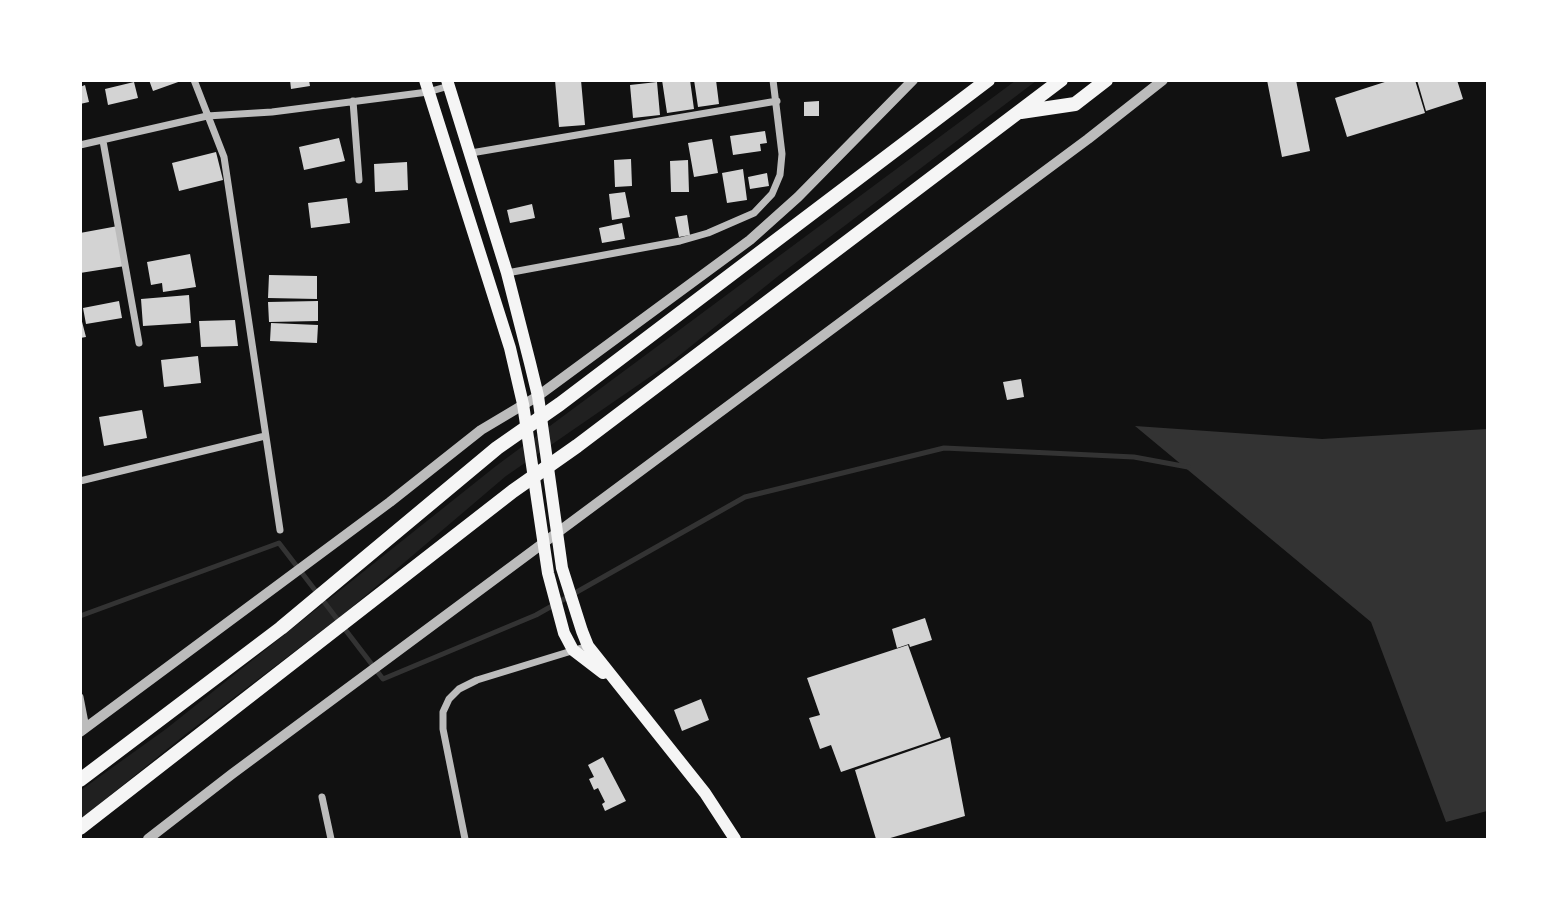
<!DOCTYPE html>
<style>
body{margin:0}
#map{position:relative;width:1568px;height:920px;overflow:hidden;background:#111;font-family:"Sofia Sans Condensed",sans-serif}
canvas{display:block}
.frame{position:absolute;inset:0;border:82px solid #fff;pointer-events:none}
</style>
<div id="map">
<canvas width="1568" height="920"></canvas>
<div class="frame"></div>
</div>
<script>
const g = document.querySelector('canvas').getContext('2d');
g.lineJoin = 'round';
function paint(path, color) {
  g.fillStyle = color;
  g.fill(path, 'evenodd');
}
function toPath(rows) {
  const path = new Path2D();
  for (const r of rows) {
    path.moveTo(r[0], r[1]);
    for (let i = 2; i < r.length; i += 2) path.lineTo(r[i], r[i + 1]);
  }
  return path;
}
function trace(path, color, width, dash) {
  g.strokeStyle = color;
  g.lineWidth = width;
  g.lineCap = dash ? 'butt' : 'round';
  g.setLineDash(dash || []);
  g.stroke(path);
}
const green = toPath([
 [1015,81,1036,81,777,277,670,363,506,476,345,613,186,734,81,819,81,790,166,729,496,466]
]);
const water = toPath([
 [1135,426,1322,439,1487,429,1487,811,1446,822,1371,622]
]);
const stream = toPath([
 [80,616,279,543,383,679,536,615,745,497,944,448,1134,457,1188,467]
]);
const building = toPath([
 [149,80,181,80,181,81,153,91],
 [290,80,309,80,310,86,291,89],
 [555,80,581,80,585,125,559,127],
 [662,80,690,80,694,109,667,113],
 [694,80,716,80,719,104,698,107],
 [1267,80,1296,80,1310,151,1282,157],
 [1391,80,1415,80,1425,113,1347,137,1335,98],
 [1417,80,1457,80,1463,99,1426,111],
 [134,82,138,98,108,105,105,89],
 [657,82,660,115,633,118,630,85],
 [85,85,89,102,80,104,80,87],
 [819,101,819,116,804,116,804,102],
 [765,131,767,143,760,144,761,151,733,155,730,136],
 [339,138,345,161,304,170,299,147],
 [712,139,718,173,694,177,688,143],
 [216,152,223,180,179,191,172,163],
 [631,159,632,186,615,187,614,160],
 [688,160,689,192,671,192,670,161],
 [407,162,408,190,375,192,374,164],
 [743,169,747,200,727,203,722,173],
 [767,173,769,186,750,189,748,177],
 [625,192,630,217,612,220,609,194],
 [347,198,350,223,311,228,308,203],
 [532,204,535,218,510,223,507,210],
 [687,215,690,235,679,237,675,217],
 [622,223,625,239,602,243,599,228],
 [118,226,125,266,80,273,80,233],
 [190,254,196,287,163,292,162,283,151,285,147,262],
 [269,275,317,276,317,299,268,298],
 [189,295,191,323,143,326,141,299],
 [119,301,122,318,86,324,83,308],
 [318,301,318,321,269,322,268,302],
 [80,314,86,337,80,338],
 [235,320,238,346,201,347,199,321],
 [271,323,318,325,317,343,270,341],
 [198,356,201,383,164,387,161,360],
 [1021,379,1024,397,1007,400,1003,382],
 [142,410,147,438,104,446,99,417],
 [925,618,932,640,910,647,909,644,897,648,892,629],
 [908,645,941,738,841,772,831,745,820,749,809,718,820,715,807,678],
 [701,699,709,720,682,731,674,710],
 [950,737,965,816,887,839,876,839,855,770],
 [603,757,626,801,605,811,602,804,605,802,598,788,594,790,589,779,594,777,588,765]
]);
const minor = toPath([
 [194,80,224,157,280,530],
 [353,101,359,180],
 [103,141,139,343],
 [80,145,207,116,272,112,428,92,449,86],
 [471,153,777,101],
 [507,273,680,241,708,233,754,213,772,194,780,175,782,154,773,80],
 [80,481,265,436],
 [80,697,86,728],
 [322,797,331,839],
 [465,839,443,729,443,712,449,699,459,689,477,680,588,646]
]);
const tertiary = toPath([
 [80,732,390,502,481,430,538,396,750,240,798,197,913,80],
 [148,839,232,774,1088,139,1163,80]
]);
const secondary = toPath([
 [425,80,510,348,523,404,548,573,564,633,573,650,603,673],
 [447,80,507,273,530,363,538,396,562,568,582,631,588,646,705,793,735,839]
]);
const trunk = toPath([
 [1021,112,1075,104,1106,80],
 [80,780,281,628,497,448,560,404,988,80],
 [80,828,513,491,577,446,1061,80]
]);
paint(green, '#202020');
paint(water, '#333');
trace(stream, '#333', 5);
paint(building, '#d3d3d3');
trace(minor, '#bcbcbc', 7);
trace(tertiary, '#bcbcbc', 10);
trace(secondary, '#f5f5f5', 12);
trace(trunk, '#f5f5f5', 14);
</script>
